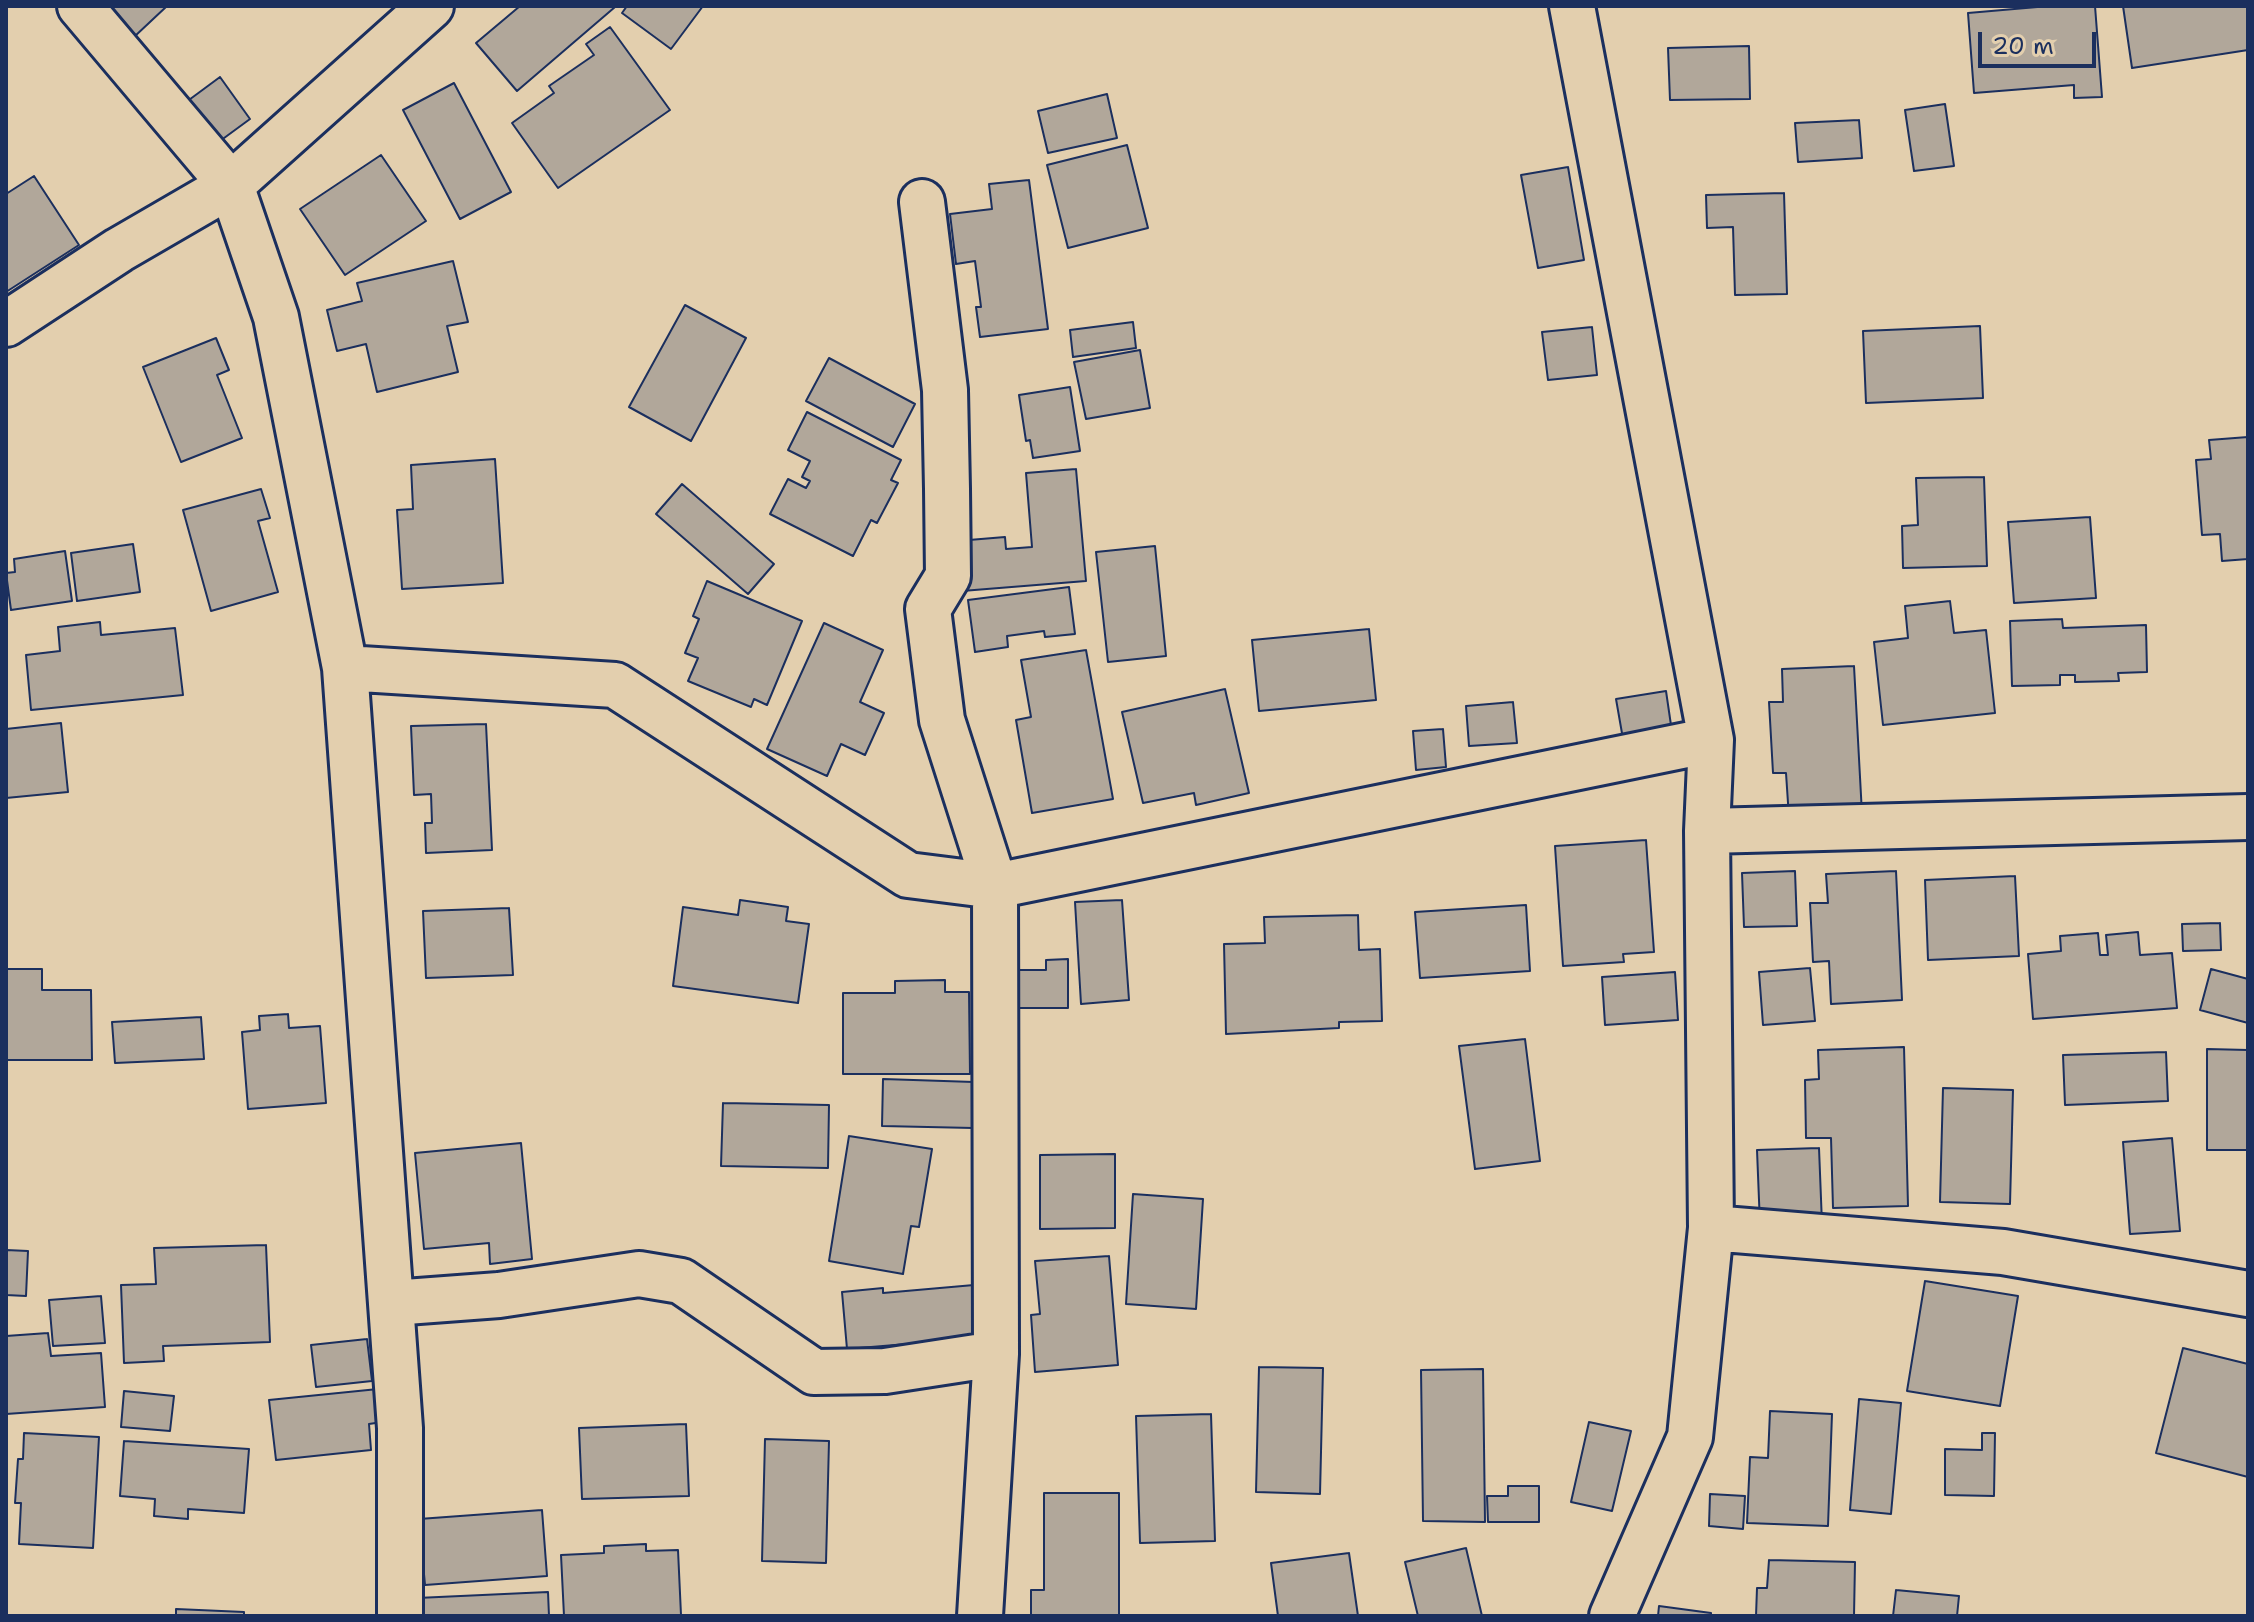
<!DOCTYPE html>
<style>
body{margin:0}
#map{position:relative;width:2254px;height:1622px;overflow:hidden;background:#e3cfae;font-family:"Shantell Sans",sans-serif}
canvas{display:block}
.frame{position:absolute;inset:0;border:8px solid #1b2f5e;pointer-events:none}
.scale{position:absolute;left:1978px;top:32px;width:118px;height:36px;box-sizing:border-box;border:4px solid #1b2f5e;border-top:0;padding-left:10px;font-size:24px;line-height:28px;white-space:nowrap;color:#1b2f5e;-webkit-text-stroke:6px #e3cfae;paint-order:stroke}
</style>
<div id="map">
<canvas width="2254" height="1622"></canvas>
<div class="frame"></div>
<div class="scale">20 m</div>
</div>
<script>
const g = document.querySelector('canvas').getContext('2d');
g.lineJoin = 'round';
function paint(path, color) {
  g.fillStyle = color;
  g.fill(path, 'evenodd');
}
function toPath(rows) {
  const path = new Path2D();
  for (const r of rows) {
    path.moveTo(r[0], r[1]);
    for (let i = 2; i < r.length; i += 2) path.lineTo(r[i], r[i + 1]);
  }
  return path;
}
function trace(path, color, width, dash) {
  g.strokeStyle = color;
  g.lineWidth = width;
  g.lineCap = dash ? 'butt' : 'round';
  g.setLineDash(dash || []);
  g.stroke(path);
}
const building = toPath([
 [104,6,167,6,134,37,104,6],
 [520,6,614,6,615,7,517,91,476,43,520,6],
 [627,6,703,6,671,49,622,13,627,6],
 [2049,6,2095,6,2102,97,2074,98,2074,85,1974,93,1968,13,2049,6],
 [2123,6,2248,6,2248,50,2132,68,2123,6],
 [610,27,670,110,558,188,512,123,554,93,549,86,594,55,586,44,610,27],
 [1749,46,1750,99,1670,100,1668,48,1749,46],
 [220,77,250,119,205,152,174,111,220,77],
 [454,83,511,192,460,219,403,110,454,83],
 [1107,94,1117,138,1048,153,1038,111,1107,94],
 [1945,104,1954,166,1914,171,1905,110,1945,104],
 [1859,120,1862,158,1798,162,1795,123,1859,120],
 [1127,145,1148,228,1068,248,1047,165,1127,145],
 [381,155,426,221,345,275,300,209,381,155],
 [1568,167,1584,260,1538,268,1521,175,1568,167],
 [34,176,79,245,6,292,6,194,34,176],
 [1029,180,1048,329,980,337,976,307,981,307,975,261,956,264,950,214,992,209,989,184,1029,180],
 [1784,193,1787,294,1735,295,1733,227,1707,228,1706,195,1784,193],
 [453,261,468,322,447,326,458,372,377,392,366,344,337,351,327,310,362,301,357,283,453,261],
 [685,305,746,338,691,441,629,407,685,305],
 [1133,322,1136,348,1073,357,1070,330,1133,322],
 [1980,326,1983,398,1866,403,1863,331,1980,326],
 [1592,327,1597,375,1548,380,1542,332,1592,327],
 [216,338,229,370,217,375,242,438,181,462,143,367,216,338],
 [1140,350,1150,408,1086,419,1074,362,1140,350],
 [829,358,915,404,893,447,806,401,829,358],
 [1070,387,1080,451,1033,458,1030,440,1026,441,1019,395,1070,387],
 [807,412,901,460,891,480,898,483,877,523,871,520,853,556,770,514,788,479,806,488,810,481,802,477,810,461,788,450,807,412],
 [2248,437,2248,559,2222,561,2220,534,2202,535,2196,460,2211,459,2209,440,2248,437],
 [495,459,503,583,402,589,397,510,413,509,411,465,495,459],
 [1076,469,1086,581,962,591,957,541,1005,537,1006,549,1032,547,1026,473,1076,469],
 [1984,477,1987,566,1903,568,1902,526,1918,525,1916,478,1984,477],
 [682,484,774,564,748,594,656,514,682,484],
 [261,489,270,518,258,521,278,592,211,611,183,510,261,489],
 [2090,517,2096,598,2014,603,2008,522,2090,517],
 [133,544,140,592,77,601,71,553,133,544],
 [1155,546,1166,656,1108,662,1096,552,1155,546],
 [65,551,72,601,11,610,6,573,15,572,14,559,65,551],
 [707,581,802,621,767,705,754,699,751,707,688,681,698,658,685,653,699,619,693,616,707,581],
 [1069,587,1075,634,1045,637,1044,631,1007,636,1008,647,975,652,968,600,1069,587],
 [1950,601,1954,633,1986,630,1995,713,1883,725,1874,642,1908,638,1905,606,1950,601],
 [2062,619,2063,628,2146,625,2147,672,2118,673,2119,681,2075,682,2075,675,2060,675,2060,685,2012,686,2010,621,2062,619],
 [100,622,101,635,175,628,183,695,31,710,26,655,60,651,58,627,100,622],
 [824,623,883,650,860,702,884,713,865,755,841,744,827,776,767,749,824,623],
 [1369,629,1376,700,1259,711,1252,640,1369,629],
 [1086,650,1113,799,1032,813,1016,720,1031,717,1021,660,1086,650],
 [1854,666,1862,814,1789,818,1786,773,1773,773,1769,702,1783,702,1782,669,1854,666],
 [1225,689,1249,793,1196,805,1194,793,1143,803,1122,712,1225,689],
 [1666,691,1672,732,1623,739,1616,699,1666,691],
 [1513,702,1517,743,1469,746,1466,706,1513,702],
 [61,723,68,792,6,798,6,729,61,723],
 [486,724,492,850,426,853,425,823,432,823,431,794,414,795,411,726,486,724],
 [1443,729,1446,767,1416,770,1413,731,1443,729],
 [1646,840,1654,952,1623,954,1624,962,1563,966,1555,846,1646,840],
 [1795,871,1797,926,1744,927,1742,873,1795,871],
 [1896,871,1902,1000,1831,1004,1829,961,1813,962,1810,903,1828,903,1826,874,1896,871],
 [2015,876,2019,956,1928,960,1925,880,2015,876],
 [740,900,788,907,786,921,809,924,798,1003,673,986,683,907,738,915,740,900],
 [1122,900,1129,1000,1081,1004,1075,902,1122,900],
 [1526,905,1530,971,1420,978,1415,912,1526,905],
 [509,908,513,975,426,978,423,911,509,908],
 [1358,915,1359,950,1380,949,1382,1021,1339,1022,1339,1028,1226,1034,1224,944,1265,943,1264,917,1358,915],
 [2220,923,2221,950,2183,951,2182,924,2220,923],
 [2138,932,2140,955,2172,953,2177,1008,2033,1019,2028,954,2061,951,2060,936,2098,933,2100,955,2108,955,2106,935,2138,932],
 [1068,959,1068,1008,1012,1008,1012,970,1046,970,1046,960,1068,959],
 [1810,968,1815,1021,1763,1025,1759,972,1810,968],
 [6,969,42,969,42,990,91,990,92,1060,6,1060,6,969],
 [2211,969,2248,979,2248,1023,2200,1010,2211,969],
 [1675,972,1678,1020,1605,1025,1602,977,1675,972],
 [945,980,945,992,969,992,970,1074,843,1074,843,993,895,993,895,981,945,980],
 [288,1014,289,1028,320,1026,326,1103,248,1109,242,1032,260,1030,259,1016,288,1014],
 [201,1017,204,1059,115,1063,112,1022,201,1017],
 [1525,1039,1540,1161,1475,1169,1459,1046,1525,1039],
 [1904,1047,1908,1206,1833,1208,1831,1138,1806,1138,1805,1080,1819,1079,1818,1050,1904,1047],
 [2207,1049,2248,1050,2248,1150,2207,1150,2207,1049],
 [2166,1052,2168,1101,2065,1105,2063,1055,2166,1052],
 [883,1079,974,1082,973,1128,882,1126,883,1079],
 [1943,1088,2013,1090,2010,1204,1940,1202,1943,1088],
 [723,1103,829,1105,828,1168,721,1166,723,1103],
 [849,1136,932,1149,919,1227,911,1226,903,1274,829,1261,849,1136],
 [2172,1138,2180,1231,2130,1234,2123,1142,2172,1138],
 [521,1143,532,1259,490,1264,489,1243,424,1249,415,1153,521,1143],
 [1819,1148,1822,1224,1760,1225,1757,1150,1819,1148],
 [1115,1154,1115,1228,1040,1229,1040,1155,1115,1154],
 [1133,1194,1203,1199,1196,1309,1126,1304,1133,1194],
 [266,1245,270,1342,163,1346,164,1361,124,1363,121,1285,156,1284,154,1248,266,1245],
 [6,1250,28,1251,26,1296,6,1295,6,1250],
 [1109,1256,1118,1365,1035,1372,1031,1315,1040,1314,1035,1261,1109,1256],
 [1925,1281,2018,1296,2000,1406,1907,1391,1925,1281],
 [974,1285,979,1338,847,1349,842,1292,883,1288,883,1293,974,1285],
 [101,1296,105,1343,53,1346,49,1300,101,1296],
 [48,1333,51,1356,101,1353,105,1407,6,1414,6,1336,48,1333],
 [367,1339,372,1381,316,1387,311,1345,367,1339],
 [2183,1348,2248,1364,2248,1477,2156,1453,2183,1348],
 [1259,1367,1323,1368,1320,1494,1256,1492,1259,1367],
 [1483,1369,1485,1522,1423,1521,1421,1370,1483,1369],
 [378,1389,382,1422,369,1424,371,1450,276,1460,269,1400,378,1389],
 [124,1391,174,1396,170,1431,121,1427,124,1391],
 [1859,1399,1901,1403,1891,1514,1850,1510,1859,1399],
 [1770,1411,1832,1414,1828,1526,1747,1523,1750,1457,1768,1458,1770,1411],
 [1211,1414,1215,1541,1140,1543,1136,1416,1211,1414],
 [1589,1422,1631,1431,1612,1511,1571,1502,1589,1422],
 [686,1424,689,1496,582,1499,579,1428,686,1424],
 [24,1433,99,1437,93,1548,19,1544,21,1503,15,1503,18,1459,23,1459,24,1433],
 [1982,1433,1995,1433,1994,1496,1945,1495,1945,1449,1982,1450,1982,1433],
 [765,1439,829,1441,826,1563,762,1561,765,1439],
 [124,1441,249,1449,244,1513,188,1509,188,1519,154,1516,155,1499,120,1496,124,1441],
 [1508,1486,1539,1486,1539,1522,1488,1522,1487,1496,1508,1496,1508,1486],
 [1044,1493,1119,1493,1119,1616,1031,1616,1031,1590,1044,1590,1044,1493],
 [1710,1494,1745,1496,1743,1529,1709,1526,1710,1494],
 [542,1510,547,1576,425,1585,419,1519,542,1510],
 [646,1544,646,1551,678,1550,681,1615,564,1616,561,1555,604,1553,604,1546,646,1544],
 [1466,1548,1482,1616,1418,1616,1405,1562,1466,1548],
 [1349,1553,1358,1616,1278,1616,1271,1563,1349,1553],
 [1769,1560,1855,1562,1854,1616,1756,1616,1757,1588,1767,1588,1769,1560],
 [1896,1590,1959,1596,1957,1616,1893,1616,1896,1590],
 [548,1592,549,1616,418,1616,417,1598,548,1592],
 [1659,1606,1711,1613,1711,1616,1658,1616,1659,1606],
 [176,1609,244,1612,244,1616,176,1616,176,1609]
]);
const minor = toPath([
 [80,6,231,185,276,317,345,668,400,1428,400,1616],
 [1572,6,1711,740,1707,831,1711,1228,1690,1437,1612,1616],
 [922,202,945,390,947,489,948,576,928,609,942,720,995,886,1711,740],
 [6,324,119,250,231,185,431,6],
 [345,668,615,685,908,875,995,886,996,1354,980,1616],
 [1707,831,2248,817],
 [1711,1228,2003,1252,2248,1294],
 [392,1303,499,1295,639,1274,681,1281,814,1372,885,1371,996,1354]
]);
paint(building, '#b1a79a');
trace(building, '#1b2f5e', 2);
trace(minor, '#1b2f5e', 50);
trace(minor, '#e3cfae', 44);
</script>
